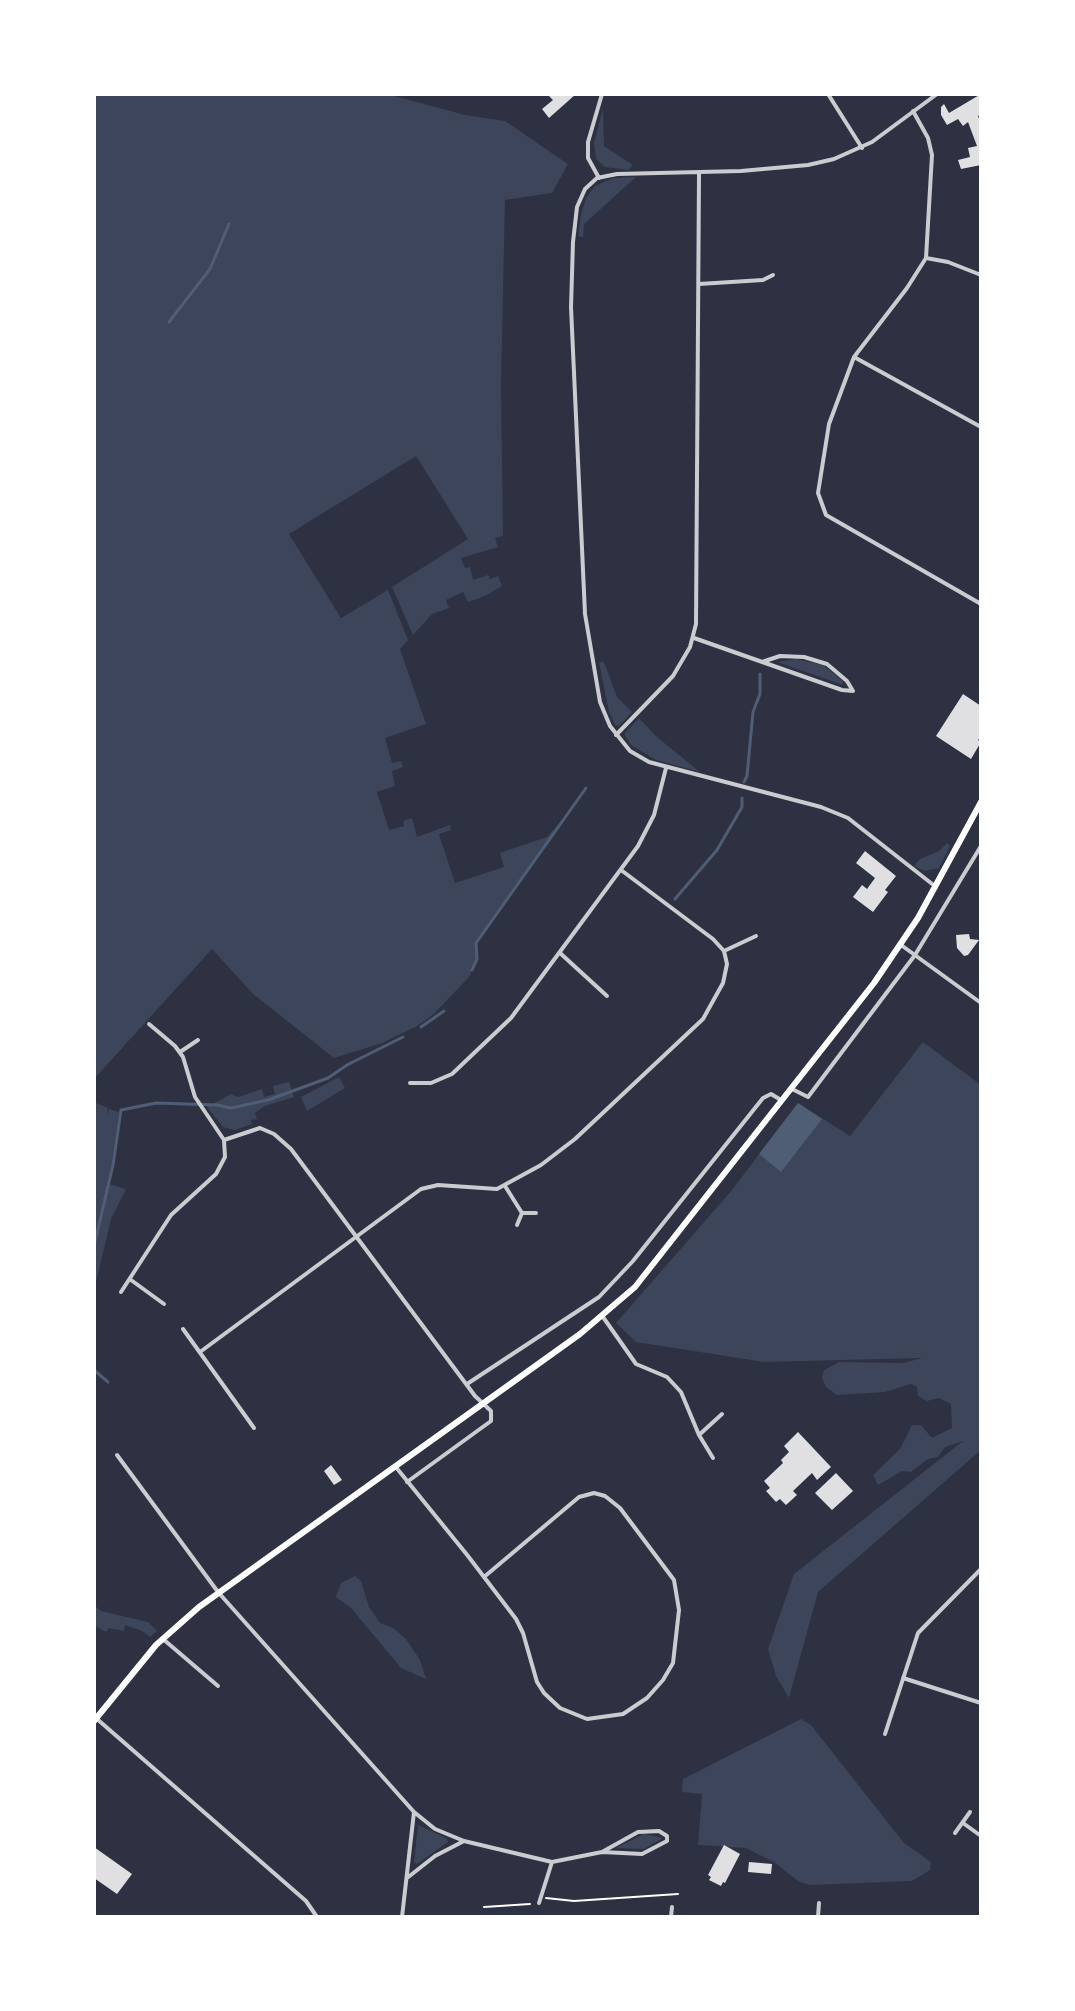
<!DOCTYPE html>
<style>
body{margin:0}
#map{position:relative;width:1075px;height:2011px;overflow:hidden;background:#2d3142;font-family:"Space Grotesk",sans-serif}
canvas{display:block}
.frame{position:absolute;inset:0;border:96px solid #fff;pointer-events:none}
</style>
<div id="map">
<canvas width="1075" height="2011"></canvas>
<div class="frame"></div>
</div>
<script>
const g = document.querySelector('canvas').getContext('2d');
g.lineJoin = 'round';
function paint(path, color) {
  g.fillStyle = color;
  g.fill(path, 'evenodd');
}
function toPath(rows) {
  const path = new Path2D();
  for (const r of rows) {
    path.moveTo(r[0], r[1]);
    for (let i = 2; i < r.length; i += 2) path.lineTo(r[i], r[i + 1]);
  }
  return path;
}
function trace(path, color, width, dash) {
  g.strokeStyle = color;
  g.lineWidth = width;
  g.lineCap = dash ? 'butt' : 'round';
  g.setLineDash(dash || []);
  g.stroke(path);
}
const green = toPath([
 [94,94,387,94,465,115,505,121,568,164,552,193,505,200,501,387,503,536,495,538,498,547,461,558,465,568,470,567,473,580,488,575,490,579,498,576,502,586,485,596,468,602,463,592,446,600,449,608,432,614,413,635,392,587,468,539,416,456,289,534,341,618,388,590,408,640,400,649,426,724,385,738,392,763,401,761,403,767,392,771,395,786,377,792,389,830,404,826,403,821,412,818,417,837,450,825,451,830,439,834,455,883,504,867,500,853,547,837,565,817,476,943,477,959,469,977,434,1014,417,1026,382,1043,334,1058,253,994,212,949,94,1079],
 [603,108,604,146,633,165,628,170,605,167,596,159,594,143],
 [636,177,584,224,583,237,578,236,581,214,586,198,595,186,613,178],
 [796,659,823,665,843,681,843,685,777,662],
 [599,662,604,662,617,697,632,712,619,726,615,725,609,712],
 [639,718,657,737,700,772,656,760,631,745,624,734],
 [947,843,950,846,939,868,924,871,914,866,920,859,939,851],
 [923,1042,981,1085,981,1450,818,1592,789,1698,776,1676,768,1649,794,1574,963,1441,945,1447,938,1457,928,1459,911,1472,902,1471,878,1485,873,1475,900,1449,912,1425,921,1425,932,1438,952,1428,951,1404,939,1398,927,1401,918,1396,917,1387,911,1384,885,1392,837,1395,826,1387,822,1378,824,1370,839,1362,903,1363,922,1358,764,1362,636,1342,616,1323,732,1190,798,1103,850,1136],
 [339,1077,345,1088,307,1111,301,1097],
 [289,1082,294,1097,265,1106,255,1113,257,1119,251,1120,252,1124,235,1130,223,1127,207,1107,231,1094,238,1097,262,1089,264,1097,275,1094,273,1086],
 [94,1102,108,1108,107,1116,109,1109,119,1112,109,1184,126,1189,111,1219,95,1287],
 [355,1576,361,1581,369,1607,380,1623,393,1628,406,1639,420,1660,426,1679,401,1668,351,1608,336,1597,341,1583],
 [94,1605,101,1611,148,1622,157,1631,150,1637,142,1631,125,1625,124,1631,109,1628,106,1632,94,1625],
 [801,1719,811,1725,904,1843,931,1862,930,1870,912,1881,809,1885,798,1881,774,1862,746,1848,698,1845,702,1794,682,1792,683,1779],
 [418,1825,446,1838,448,1842,417,1864,414,1862],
 [644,1834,663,1838,644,1849,616,1848]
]);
const water = toPath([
 [798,1103,822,1119,781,1172,759,1154]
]);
const stream = toPath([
 [169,322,210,269,229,224],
 [744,782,747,776,753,712,760,694,760,674],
 [675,899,717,850,742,807,742,798],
 [472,970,477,959,476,943,586,788],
 [421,1027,444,1011],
 [94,1246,113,1165,121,1110,156,1103,217,1105,231,1108,268,1100,328,1078,347,1065,403,1037],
 [94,1370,108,1382]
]);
const building = toPath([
 [547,94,576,94,549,118,542,109,553,100],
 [981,94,981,114,978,116,981,123,981,165,961,169,958,160,970,157,968,148,977,146,968,122,963,126,958,119,947,125,941,115,941,107,944,104,949,113],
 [963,694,981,706,981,736,978,740,981,742,971,759,936,736],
 [865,851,896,876,885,890,888,892,873,912,853,897,862,885,867,889,875,878,856,863],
 [969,934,970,939,979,940,968,955,964,956,957,948,956,935],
 [798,1432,831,1467,817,1480,812,1473,793,1491,797,1495,786,1505,780,1499,776,1502,766,1491,770,1488,764,1481,783,1463,781,1460,789,1452,784,1446],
 [331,1465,342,1480,334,1485,324,1471],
 [836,1473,853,1491,832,1510,815,1493],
 [724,1845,740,1854,725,1883,723,1882,721,1886,709,1880,711,1877,708,1875],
 [94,1847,132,1874,117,1894,94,1878],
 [749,1862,772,1864,771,1874,748,1872]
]);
const path = toPath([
 [546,1898,574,1901,678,1894],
 [484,1907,530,1904]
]);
const minor = toPath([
 [828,94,862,148],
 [913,111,928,138,932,155,926,258,907,288,854,357,829,424,818,493,826,515,981,604],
 [599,178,588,158,588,142,602,94],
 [926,258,948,262,981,275],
 [699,284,763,280,773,275],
 [854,357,981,427],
 [694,638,842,690,853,691,847,681,827,664,804,657,780,656,762,662],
 [616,735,673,676,690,647,696,624,699,174],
 [936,887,848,818,821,807,649,762,630,751,610,726,600,702,585,614,571,307,573,242,577,207,585,189,597,178,617,174,741,171,808,165,834,159,872,142,937,94],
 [901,945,981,1003],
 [724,951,756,936],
 [560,953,607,996],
 [180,1052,198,1040],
 [410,1083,431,1083,452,1074,511,1018,638,846,654,815,666,768],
 [792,1089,808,1097,915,955,981,846],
 [224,1140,260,1128,274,1134,291,1149,475,1396,491,1411,491,1421,407,1482],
 [505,1186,522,1213,536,1213],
 [517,1225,522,1213],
 [131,1280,164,1304],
 [121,1292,171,1215,216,1174,225,1157,224,1140,195,1097,183,1057,175,1046,149,1024],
 [603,1317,636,1364,667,1377,681,1392,699,1435,713,1458],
 [183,1329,254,1428],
 [200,1352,421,1189,438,1185,497,1189,541,1165,575,1139,703,1019,723,983,727,964,724,951,713,939,621,870],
 [467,1384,599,1297,633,1261,763,1098,771,1094,781,1100],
 [699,1435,722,1414],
 [117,1455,218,1592,414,1812,435,1829,464,1841],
 [395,1466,468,1556,516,1619,523,1633,537,1682,544,1693,560,1708,587,1719,623,1714,647,1698,663,1680,673,1663,679,1610,674,1580,620,1508,605,1496,594,1493,579,1497,484,1577],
 [163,1639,218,1686],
 [903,1678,981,1703],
 [97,1719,306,1901,317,1917],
 [885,1734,918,1633,981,1569],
 [963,1823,981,1836],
 [955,1833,970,1812],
 [407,1878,435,1856,464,1841,552,1862,602,1852,642,1854,667,1841,667,1836,659,1831,638,1832,602,1852],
 [539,1903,552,1862],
 [402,1917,414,1812],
 [671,1917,672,1907],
 [818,1917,819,1903]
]);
const primary = toPath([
 [94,1721,156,1645,199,1607,580,1334,635,1287,874,983,918,918,981,802]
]);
paint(green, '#3c4559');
paint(water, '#4f5d75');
trace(stream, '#4f5d75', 3);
paint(building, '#e0e0e3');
trace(path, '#fff', 2);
trace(minor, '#caccd0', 4);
trace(primary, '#fff', 6);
</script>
